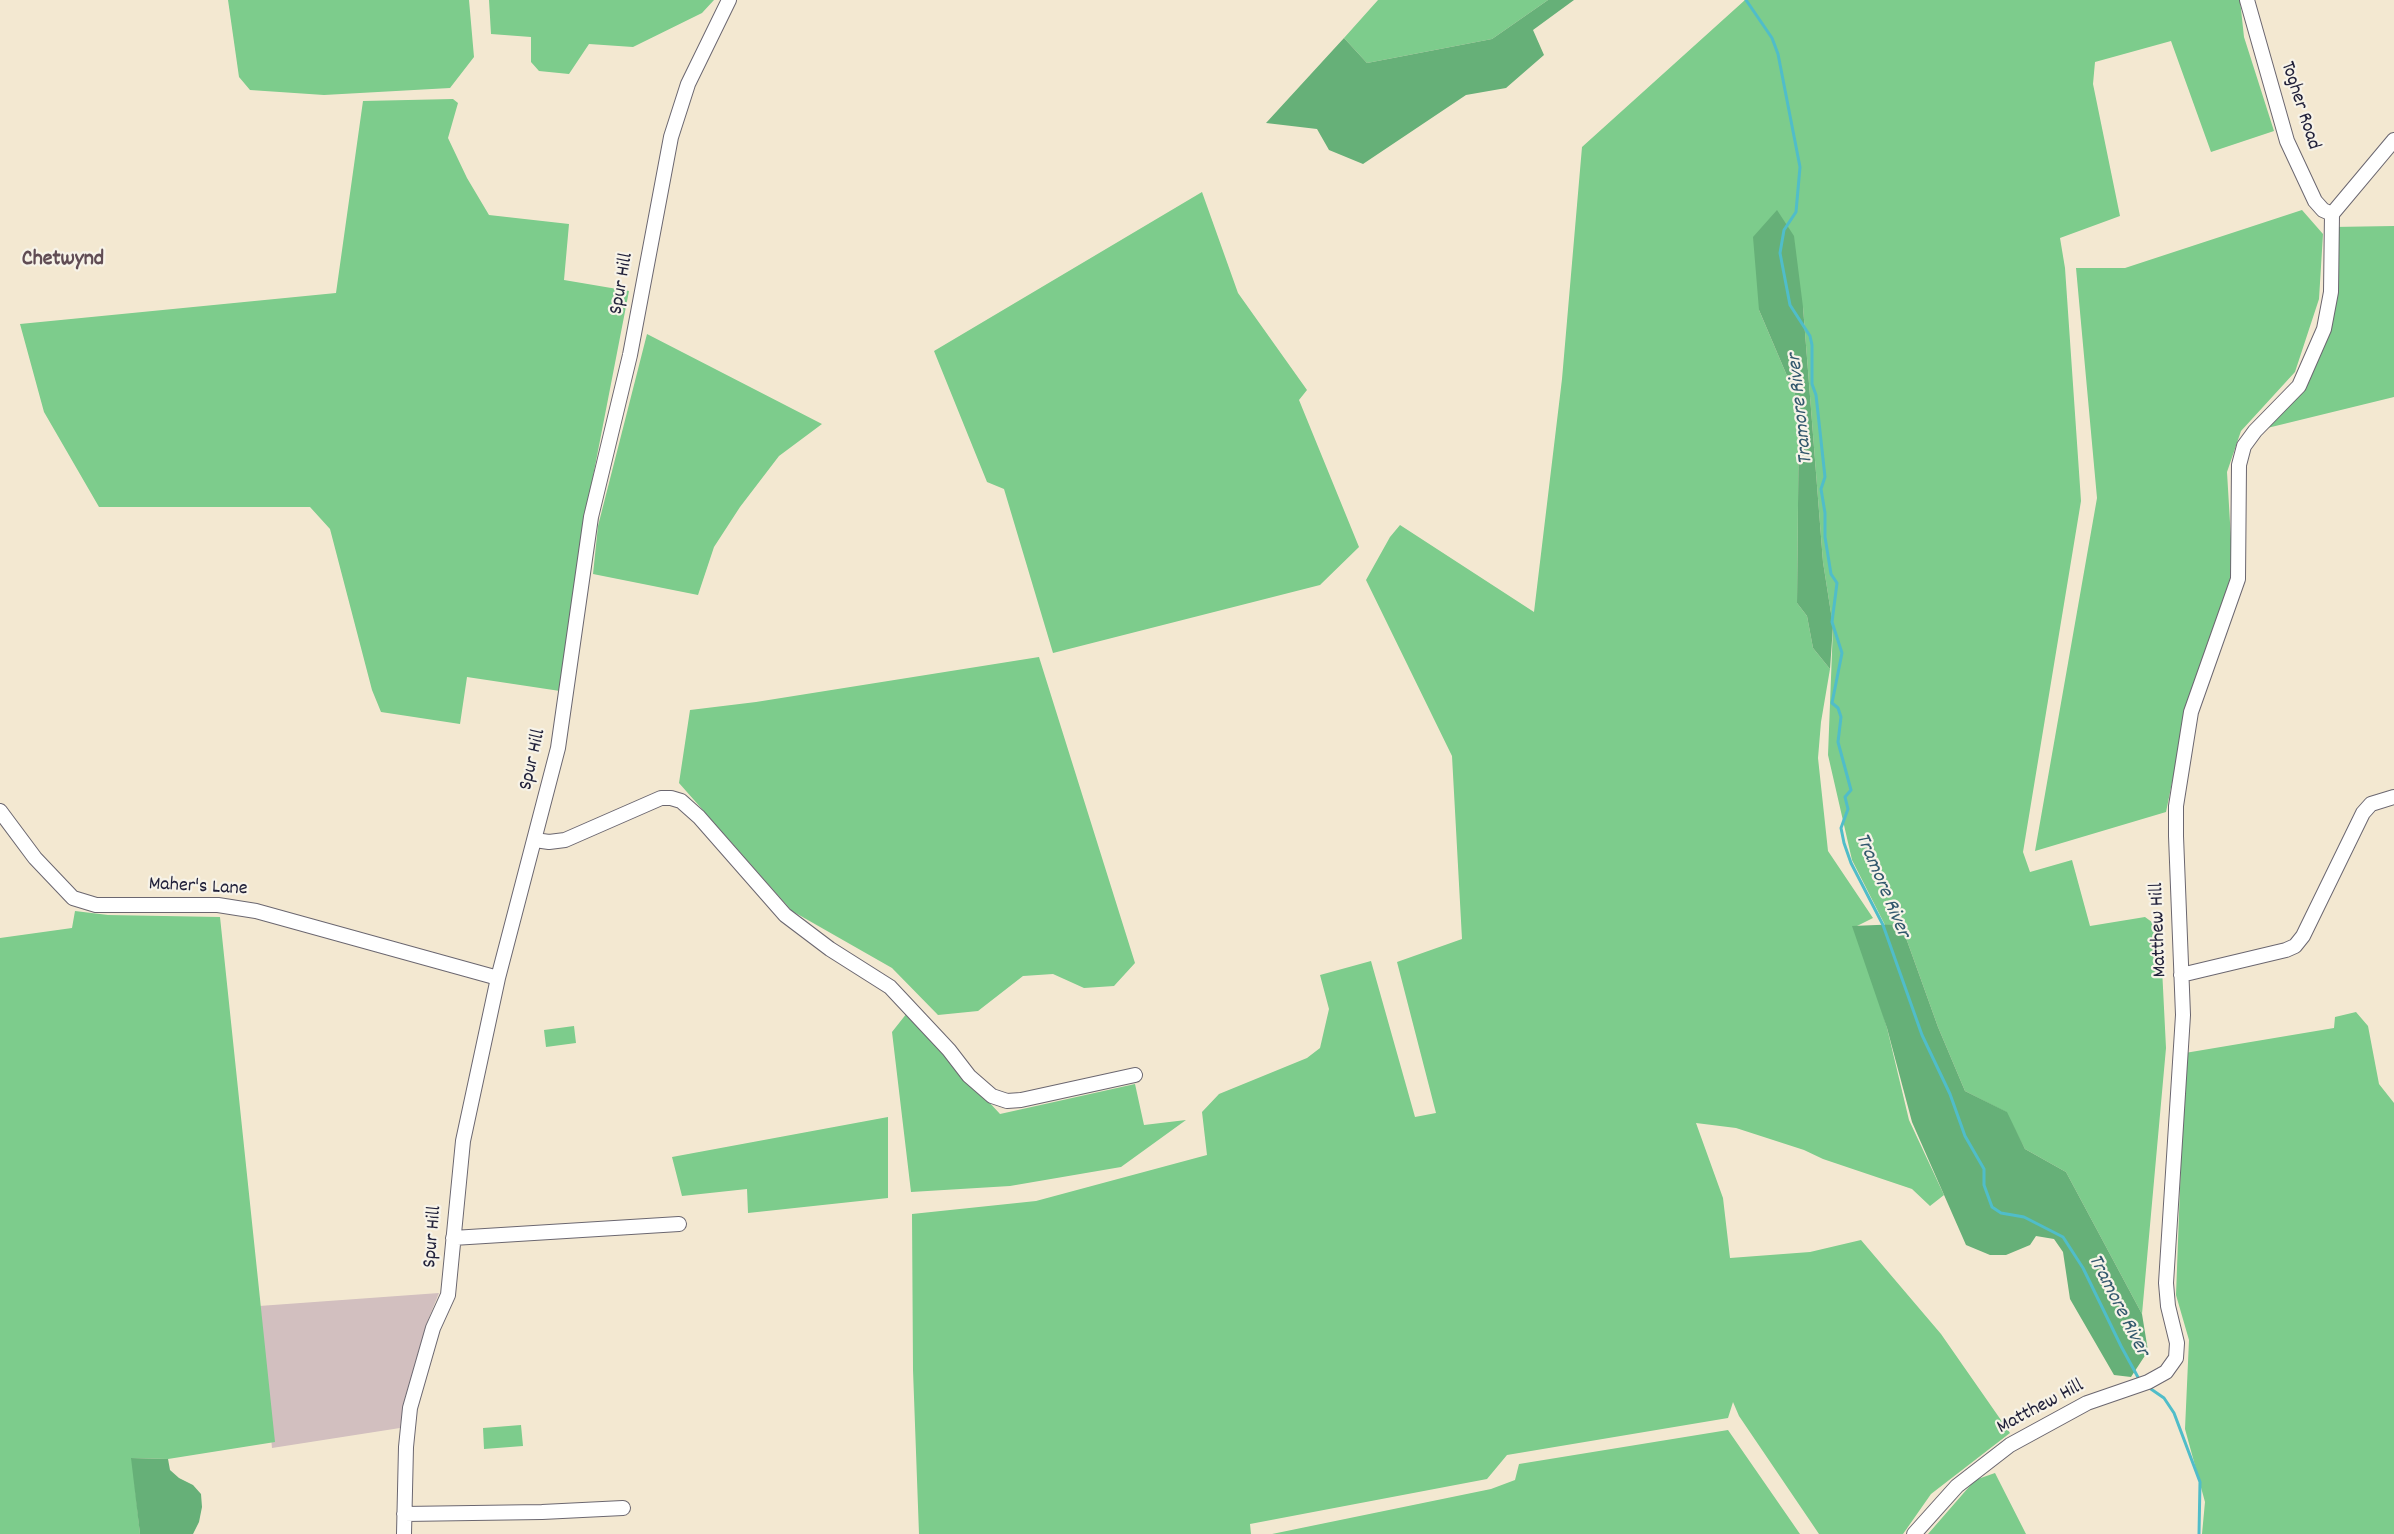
<!DOCTYPE html>
<style>
body{margin:0}
canvas{display:block;background:#f3e8d1}
</style>
<canvas width="2394" height="1534"></canvas>
<script>
const g = document.querySelector('canvas').getContext('2d');
g.lineJoin = 'round';
function paint(path, color) {
  g.fillStyle = color;
  g.fill(path, 'evenodd');
}
function toPath(rows) {
  const path = new Path2D();
  for (const r of rows) {
    path.moveTo(r[0], r[1]);
    for (let i = 2; i < r.length; i += 2) path.lineTo(r[i], r[i + 1]);
  }
  return path;
}
function trace(path, color, width, dash) {
  g.strokeStyle = color;
  g.lineWidth = width;
  g.lineCap = dash ? 'butt' : 'round';
  g.setLineDash(dash || []);
  g.stroke(path);
}
function write(font, color, halo, rows, align = 'center') {
  g.font = font + ' Dekko,sans-serif';
  g.lineWidth = 4.5;
  g.setLineDash([]);
  g.textBaseline = 'middle';
  g.strokeStyle = halo;
  g.fillStyle = color;
  for (const [text, x, y, turn = 0] of rows) {
    g.save();
    g.translate(x, y);
    g.rotate((+turn || 0) * Math.PI / 180);
    g.textAlign = isNaN(turn) ? turn : align;
    if (halo) g.strokeText(text, 0, 0);
    g.fillText(text, 0, 0);
    g.restore();
  }
}
const industrial = toPath([
 [439,1293,426,1325,403,1405,400,1428,272,1448,259,1306]
]);
const green = toPath([
 [228,0,469,0,474,57,450,88,324,95,250,90,239,77],
 [489,0,714,0,702,13,633,47,589,44,569,74,539,71,531,62,531,37,491,34],
 [1378,0,1548,0,1492,39,1367,63,1344,38],
 [1745,0,2240,0,2244,37,2274,131,2211,152,2171,41,2095,62,2093,84,2120,216,2060,238,2065,268,2081,501,2023,852,2030,872,2072,860,2090,926,2145,917,2160,928,2166,1048,2142,1314,2066,1172,2025,1149,2006,1112,1965,1091,1938,1027,1901,924,1885,925,1852,860,1828,755,1833,626,1823,562,1803,307,1759,310,1799,404,1797,603,1807,616,1813,648,1830,669,1821,722,1818,758,1828,851,1873,918,1857,926,1887,1028,1909,1120,1944,1195,1930,1206,1912,1189,1823,1159,1804,1150,1736,1128,1696,1123,1723,1198,1730,1258,1810,1252,1861,1240,1941,1334,2010,1433,1931,1494,1903,1534,1819,1534,1739,1416,1733,1402,1728,1418,1507,1455,1487,1479,1250,1524,1251,1534,919,1534,913,1370,912,1214,1036,1201,1207,1155,1202,1112,1219,1094,1307,1058,1320,1048,1329,1009,1320,975,1371,961,1415,1117,1436,1113,1397,962,1462,939,1452,756,1366,580,1390,537,1400,525,1534,612,1562,379,1582,147],
 [453,99,458,103,448,138,467,178,489,215,569,224,564,280,629,291,583,528,560,691,467,677,460,724,381,712,372,690,330,529,310,507,99,507,44,412,20,324,336,293,363,101],
 [1202,192,1238,293,1307,390,1299,400,1359,547,1320,585,1053,653,1004,489,987,482,934,351],
 [2302,210,2323,234,2319,299,2295,372,2241,431,2227,472,2233,573,2189,699,2166,812,2035,851,2097,498,2076,268,2125,268],
 [2394,226,2394,397,2255,431,2299,386,2324,329,2332,227],
 [647,334,822,424,779,456,740,507,714,547,698,595,593,574,598,526],
 [1039,657,1135,963,1114,986,1084,988,1053,974,1023,976,978,1011,938,1015,892,968,792,911,679,783,690,710,756,702],
 [75,911,108,915,220,917,275,1442,168,1459,132,1458,140,1534,0,1534,0,938,72,928],
 [2356,1012,2368,1026,2379,1084,2394,1103,2394,1534,2202,1534,2205,1502,2185,1429,2189,1340,2176,1295,2185,1053,2334,1028,2335,1017],
 [907,1013,1000,1114,1135,1084,1144,1125,1186,1120,1121,1167,1010,1186,911,1192,892,1032],
 [574,1026,576,1043,546,1047,544,1030],
 [888,1117,888,1198,748,1213,747,1189,682,1196,672,1157],
 [521,1425,523,1446,484,1449,483,1428],
 [1728,1430,1800,1534,1272,1534,1491,1489,1515,1480,1519,1464],
 [1995,1473,2026,1534,1928,1534,1975,1480]
]);
const forest = toPath([
 [1548,0,1574,0,1533,30,1544,55,1506,88,1466,95,1363,164,1329,150,1317,129,1266,123,1344,38,1367,63,1492,39],
 [1777,210,1794,236,1803,307,1823,562,1833,626,1830,669,1813,648,1807,616,1797,603,1799,404,1759,310,1753,237],
 [1901,924,1938,1027,1965,1091,2007,1112,2025,1149,2066,1172,2142,1314,2148,1351,2131,1377,2114,1375,2070,1299,2063,1252,2054,1239,2036,1236,2030,1245,2006,1255,1990,1255,1966,1245,1912,1122,1887,1028,1852,926],
 [131,1458,168,1459,170,1470,179,1478,193,1485,201,1494,202,1507,199,1522,193,1534,140,1534]
]);
const stream = toPath([
 [1746,0,1772,38,1778,54,1800,167,1796,212,1784,230,1780,253,1790,305,1810,336,1812,345,1812,384,1816,395,1825,477,1821,489,1825,513,1825,537,1831,574,1837,583,1832,622,1842,653,1832,703,1838,708,1841,717,1838,742,1851,790,1845,797,1848,809,1841,828,1844,843,1851,863,1883,925,1922,1035,1950,1094,1965,1136,1984,1169,1984,1185,1992,1207,2001,1213,2024,1217,2063,1237,2083,1268,2121,1346,2140,1381],
 [2148,1387,2164,1398,2174,1413,2200,1482,2199,1534]
]);
const minor = toPath([
 [2247,0,2287,141,2315,201,2323,210,2332,214],
 [2332,214,2394,140],
 [0,811,35,858,73,898,96,905,218,905,256,911,498,978],
 [535,840,549,842,565,840,661,798,671,798,681,801,699,817,785,915,830,949,890,987,949,1050,969,1076,992,1096,1007,1101,1021,1100,1135,1075],
 [2181,975,2286,950,2295,946,2303,936,2363,813,2371,804,2394,797],
 [453,1238,679,1224],
 [404,1514,542,1512,623,1508],
 [404,1534,406,1447,410,1408,433,1328,448,1295,463,1141,498,978,558,748,591,517,630,355,671,137,688,84,729,0],
 [1914,1534,1957,1486,2010,1445,2087,1403,2148,1382,2166,1372,2176,1358,2177,1343,2168,1306,2166,1283,2183,1015,2176,836,2176,806,2191,712,2238,579,2239,465,2244,446,2255,431,2299,386,2324,329,2331,292,2332,214]
]);
const streetNames = [
 ["Togher Road",2299,106,72],
 ["Spur Hill",623,284,-80],
 ["Spur Hill",534,760,-77],
 ["Maher's Lane",198,888,3],
 ["Matthew Hill",2160,930,-92],
 ["Spur Hill",434,1237,-85],
 ["Matthew Hill",2041,1408,-28]
];
const waterNames = [
 ["Tramore River",1802,409,-96],
 ["Tramore River",1881,886,67],
 ["Tramore River",2117,1306,63]
];
const quarterNames = [
 ["Chetwynd",63,261]
];
paint(industrial, '#d2bfbf');
paint(green, '#7dcc8c');
paint(forest, '#66b078');
trace(stream, '#50bdc9', 3);
trace(minor, '#6b6770', 16);
trace(minor, '#fff', 14);
write('20px', '#22223b', '#f7f3e8', streetNames);
write('italic 21px', '#32586d', '#f7f3e8', waterNames);
write('bold 22px', '#604c54', '#f7f3e8', quarterNames);
</script>
